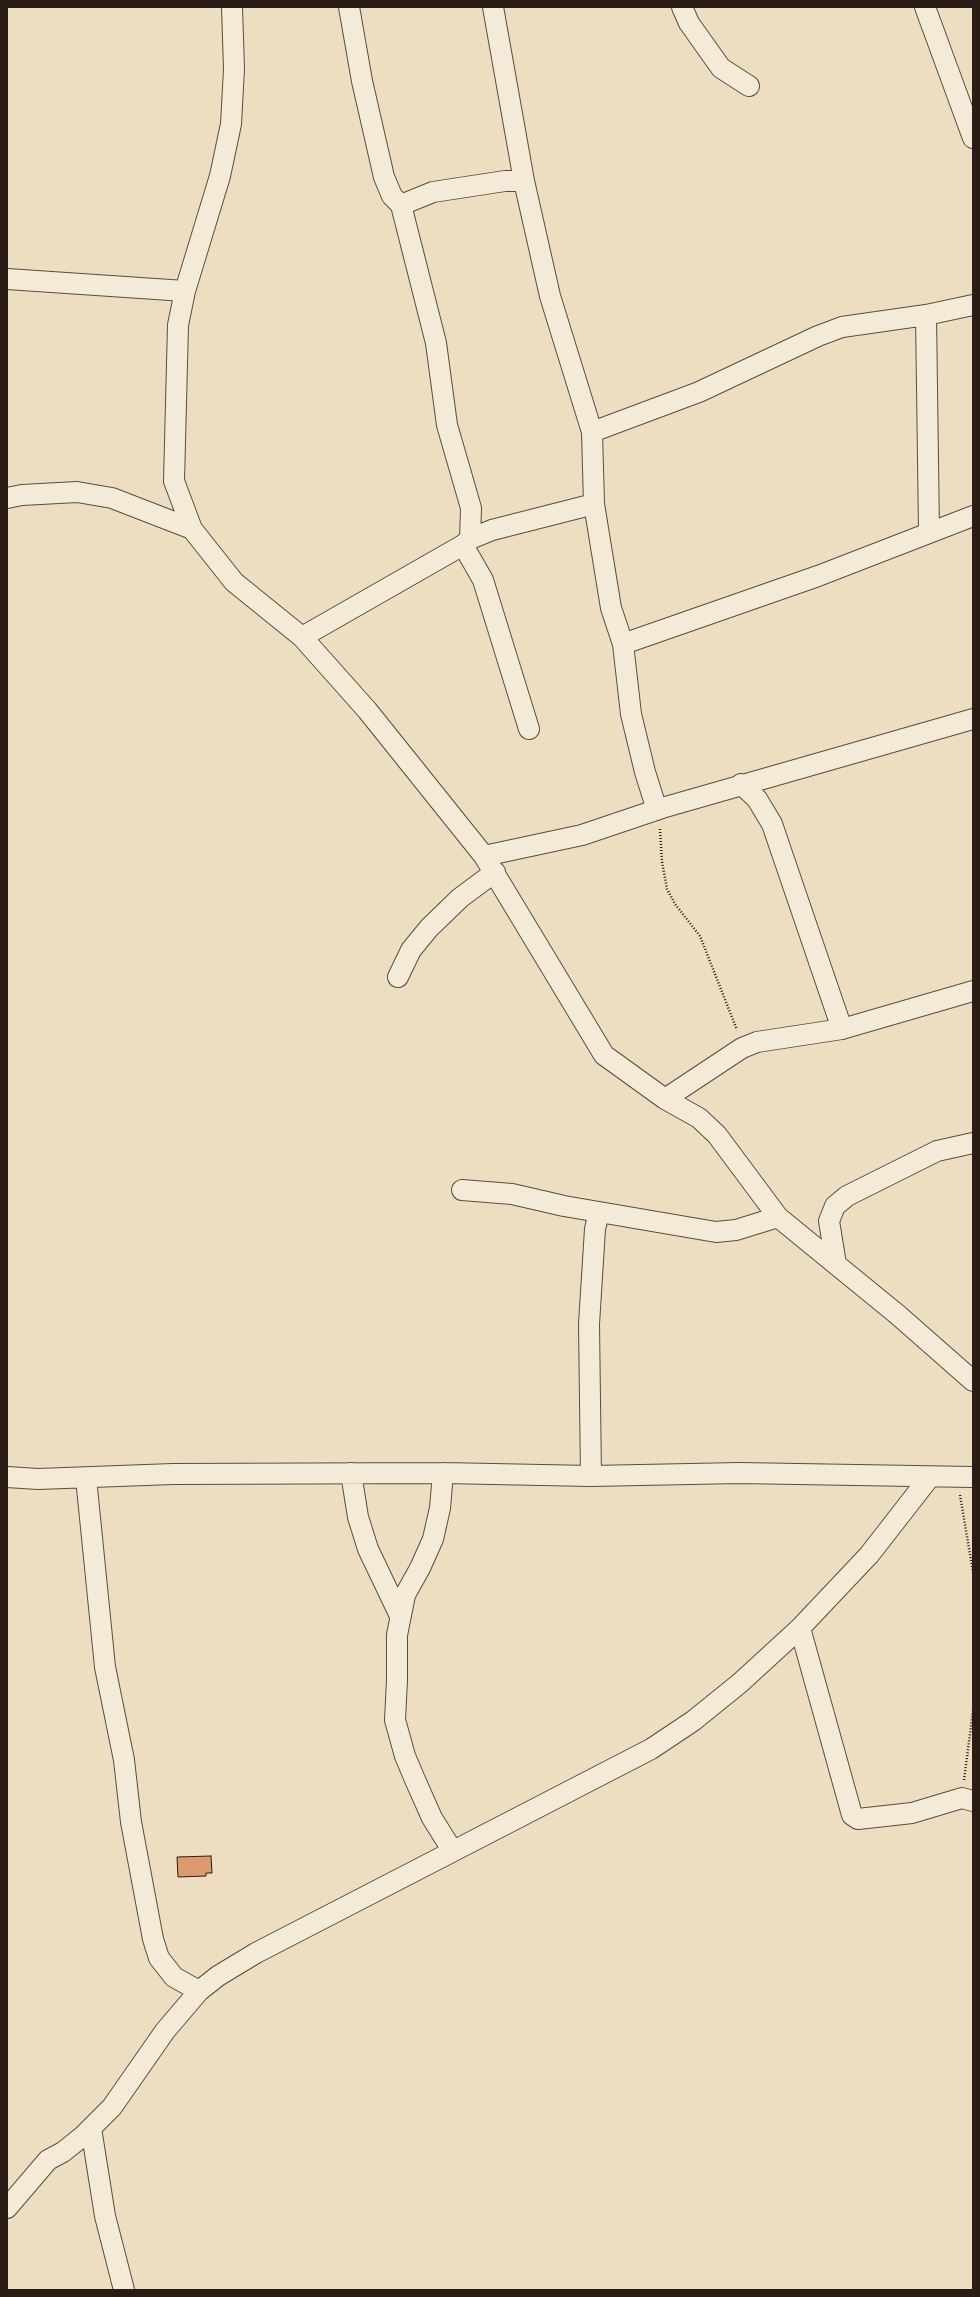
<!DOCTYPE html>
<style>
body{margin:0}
#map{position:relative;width:980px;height:2297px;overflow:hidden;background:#eddec1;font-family:"IM FELL French Canon",serif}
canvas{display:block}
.frame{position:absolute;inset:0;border:8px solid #291d16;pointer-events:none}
</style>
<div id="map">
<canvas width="980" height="2297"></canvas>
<div class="frame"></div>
</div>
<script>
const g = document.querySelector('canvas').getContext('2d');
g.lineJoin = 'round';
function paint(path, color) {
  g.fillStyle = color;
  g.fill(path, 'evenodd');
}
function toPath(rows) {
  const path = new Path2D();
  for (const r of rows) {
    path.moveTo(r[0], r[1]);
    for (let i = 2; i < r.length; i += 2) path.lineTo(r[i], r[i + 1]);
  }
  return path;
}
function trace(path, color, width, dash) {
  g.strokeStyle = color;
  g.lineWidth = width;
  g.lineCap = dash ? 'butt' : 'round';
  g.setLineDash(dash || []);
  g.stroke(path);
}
const building = toPath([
 [211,1856,212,1873,206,1873,206,1876,178,1877,177,1857,211,1856]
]);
const path = toPath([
 [660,829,662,862,667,889,675,904,700,936,737,1030],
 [960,1495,973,1572],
 [964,1780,973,1711]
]);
const minor = toPath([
 [232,7,234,69,231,124,220,176,185,291,178,325,174,481,192,529,234,582,302,637,367,710,484,856,604,1055,665,1099,699,1118,717,1135,778,1217,898,1315,973,1381],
 [349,7,362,81,384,177,392,196,401,205],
 [493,7,524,181,550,296,592,432,594,504,611,608,623,644,631,714,645,772,657,810],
 [682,7,689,23,721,68,749,86],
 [925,7,973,138],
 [7,279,185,291],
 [926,315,929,532],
 [592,432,699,392,818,336,842,327,926,315,973,305],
 [7,498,22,495,77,492,112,498,192,529],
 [470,539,492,530,594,504],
 [463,545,483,580,529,729],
 [302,637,463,545,470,539,471,508,447,425,436,343,401,205,433,192,505,181,524,181],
 [623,644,818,576,973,516],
 [741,784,757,799,772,824,842,1029],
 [484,856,582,835,662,808,973,719],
 [398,977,411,950,429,928,460,898,495,872],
 [665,1099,742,1048,757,1042,842,1029,973,991],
 [462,1190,512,1194,564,1206,716,1232,736,1230,778,1217],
 [836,1264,829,1221,835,1206,847,1196,937,1151,973,1143],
 [351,1473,358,1517,368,1549,400,1616],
 [443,1473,440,1508,433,1539,420,1568,405,1595,397,1635,397,1680,395,1720,405,1756,416,1782,432,1818,452,1850],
 [591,1476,589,1324,595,1229,599,1212],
 [7,1477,38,1479,173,1474,443,1473,591,1476,739,1473,973,1477],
 [86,1478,105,1667,124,1760,131,1822,153,1939,159,1958,174,1977,199,1991],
 [800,1628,852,1815,858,1819,912,1813,962,1798,973,1801],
 [91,2128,105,2216,124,2290],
 [7,2208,48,2160,63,2152,83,2136,112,2107,165,2031,199,1991,218,1976,256,1953,651,1749,693,1721,740,1683,800,1628,869,1555,929,1478]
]);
paint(building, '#dd9970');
trace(building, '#291d16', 1);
trace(minor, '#5a4d41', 22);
trace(path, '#291d16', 2.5, [1, 2]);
trace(minor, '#f3ead7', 20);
</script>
